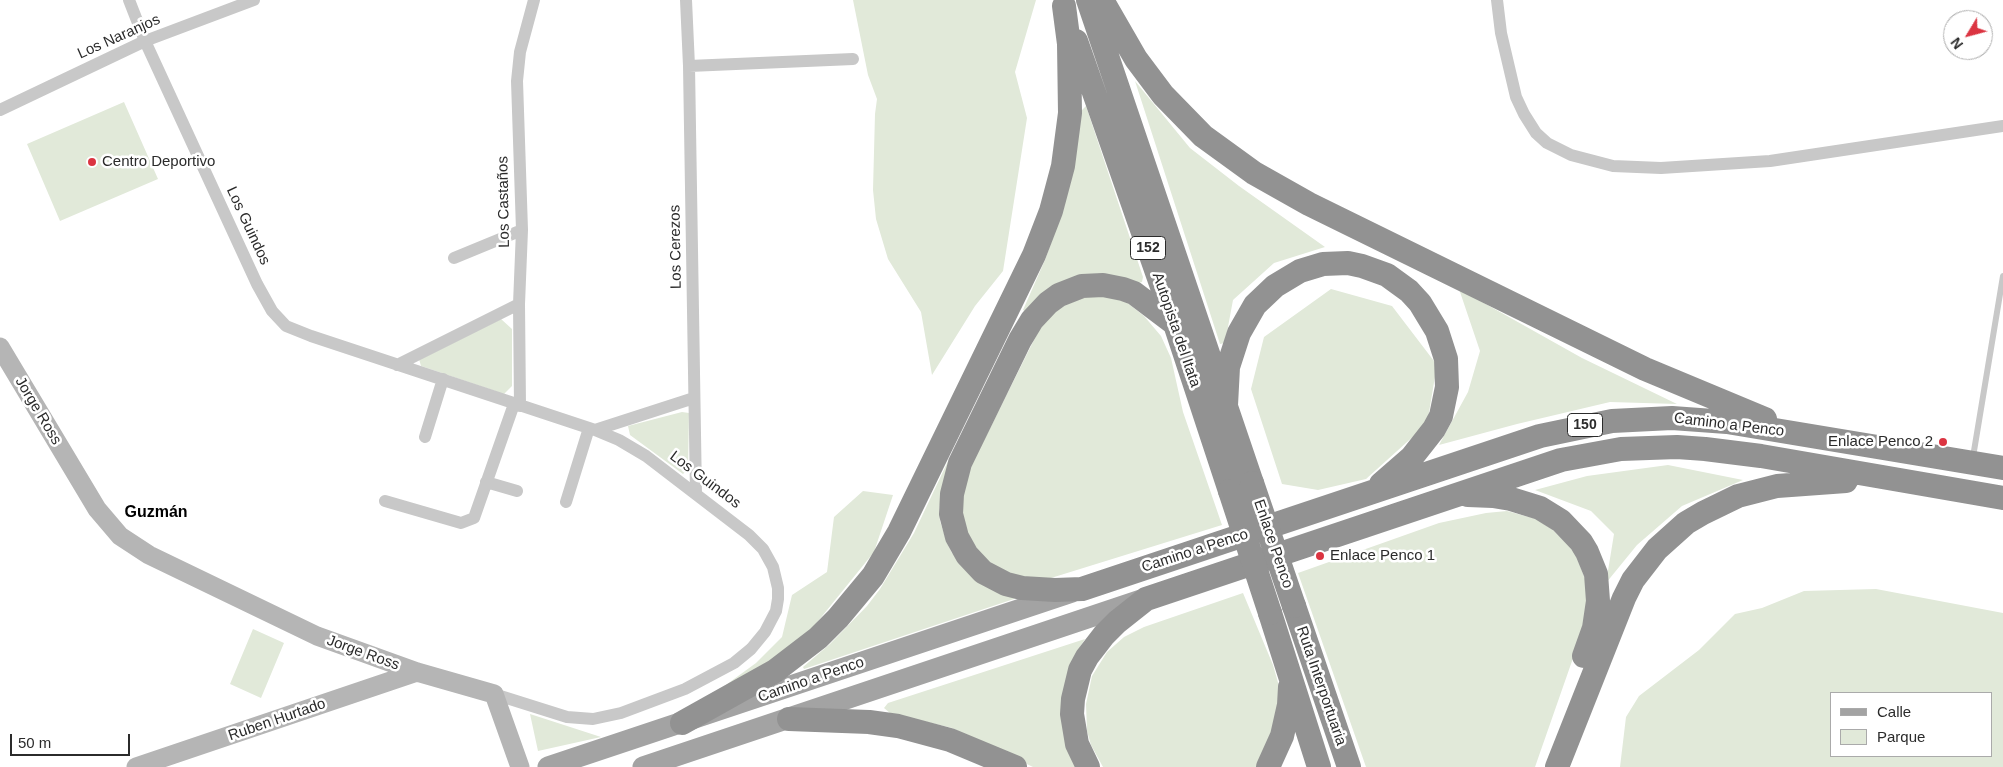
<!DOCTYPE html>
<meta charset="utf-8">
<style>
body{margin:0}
#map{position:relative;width:2003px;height:767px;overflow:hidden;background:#fff;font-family:Arial,sans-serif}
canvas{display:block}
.legend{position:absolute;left:1830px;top:692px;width:162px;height:65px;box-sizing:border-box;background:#fff;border:1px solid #aaa;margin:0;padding:6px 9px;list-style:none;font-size:15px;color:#2b2b2b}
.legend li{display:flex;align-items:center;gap:10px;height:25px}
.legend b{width:25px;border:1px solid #aaa}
.north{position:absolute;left:1943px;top:10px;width:50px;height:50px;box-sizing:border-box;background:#fff;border:1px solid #aaa;border-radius:50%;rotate:233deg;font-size:14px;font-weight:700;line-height:20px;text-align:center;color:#2b2b2b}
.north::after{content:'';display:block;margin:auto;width:18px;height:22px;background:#db3441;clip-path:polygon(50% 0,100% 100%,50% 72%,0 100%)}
.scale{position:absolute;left:10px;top:734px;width:120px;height:22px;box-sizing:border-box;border:2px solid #2b2b2b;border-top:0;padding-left:6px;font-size:15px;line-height:18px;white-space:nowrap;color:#2b2b2b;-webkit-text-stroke:4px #fff;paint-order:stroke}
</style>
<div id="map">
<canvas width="2003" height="767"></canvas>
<ul class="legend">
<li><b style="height:6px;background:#a3a3a3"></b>Calle</li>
<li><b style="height:14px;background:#e1e9d9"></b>Parque</li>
</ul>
<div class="north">N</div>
<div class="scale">50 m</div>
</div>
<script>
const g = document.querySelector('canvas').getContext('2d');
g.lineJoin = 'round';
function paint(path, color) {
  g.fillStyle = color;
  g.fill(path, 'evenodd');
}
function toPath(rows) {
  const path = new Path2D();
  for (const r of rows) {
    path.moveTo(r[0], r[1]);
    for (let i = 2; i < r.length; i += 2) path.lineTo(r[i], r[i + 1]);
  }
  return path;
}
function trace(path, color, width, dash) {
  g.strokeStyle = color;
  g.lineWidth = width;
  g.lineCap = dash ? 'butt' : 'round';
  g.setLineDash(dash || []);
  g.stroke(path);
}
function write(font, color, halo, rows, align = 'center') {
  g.font = font + ' Arial,sans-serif';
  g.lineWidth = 5;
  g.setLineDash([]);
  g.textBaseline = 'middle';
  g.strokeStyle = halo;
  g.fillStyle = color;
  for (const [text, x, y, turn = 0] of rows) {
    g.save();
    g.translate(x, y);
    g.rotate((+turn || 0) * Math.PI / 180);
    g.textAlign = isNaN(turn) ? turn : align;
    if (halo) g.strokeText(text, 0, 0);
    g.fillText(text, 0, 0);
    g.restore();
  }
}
const green = toPath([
 [853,0,1036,0,1015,72,1027,118,1003,271,975,306,932,375,921,312,888,259,876,219,873,190,875,114,877,99,868,75],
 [1135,81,1190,148,1239,186,1325,247,1274,263,1233,300,1225,343,1220,344],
 [124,102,158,179,60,221,27,144],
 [1086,106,1143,277,1142,282,1026,312,1023,310,1045,260,1064,207,1080,112],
 [1331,289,1392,306,1437,365,1427,424,1366,479,1318,490,1282,484,1251,389,1264,337],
 [1459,289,1582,358,1677,404,1610,402,1517,424,1439,445,1468,392,1480,351],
 [1102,295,1125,301,1144,316,1161,336,1171,358,1183,412,1222,525,1051,578,1025,578,989,566,960,524,963,482,1040,328,1048,318,1064,305,1081,297],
 [501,319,512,329,512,386,504,394,421,366,419,359],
 [682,412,689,413,688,469,683,474,630,435,628,426],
 [949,459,939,509,940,521,947,543,952,553,1020,597,804,669,803,667,830,644,867,606,880,589,914,533],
 [1668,465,1743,480,1682,506,1637,545,1606,583,1614,534,1591,511,1535,490,1587,476],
 [863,491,893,495,874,552,806,636,768,665,723,687,756,663,782,637,792,595,827,572,834,517],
 [1507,511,1536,519,1553,530,1569,546,1576,555,1585,579,1588,593,1586,621,1535,767,1366,767,1298,573,1439,523,1486,513],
 [1876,589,2003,613,2003,767,1620,767,1626,717,1639,696,1699,650,1735,614,1762,608,1804,591],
 [1832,693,1992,693,1992,756,1832,756],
 [1243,593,1273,665,1279,686,1278,718,1257,767,1103,767,1091,745,1087,731,1086,704,1092,676,1107,652,1124,637,1144,627],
 [253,629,284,643,261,698,230,684],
 [1085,639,1078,650,1076,767,1033,767,952,728,890,713,884,708,888,703],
 [530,714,601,737,538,751]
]);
const lane = toPath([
 [1973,457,2003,276]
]);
const street = toPath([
 [129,0,145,41,257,284,272,311,286,326,311,336,595,430,619,440,646,456,749,535,763,549,773,567,778,588,778,599,776,611,765,632,751,649,734,663,685,689,621,713,593,719,567,717,494,694],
 [686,0,689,66,696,494],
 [1497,0,1501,33,1516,97,1524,114,1536,133,1547,143,1571,155,1613,166,1661,168,1770,161,2003,126],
 [689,66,853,59],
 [0,110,145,41,254,0],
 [454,258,522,230],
 [397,365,519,304],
 [520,406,519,304,522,230,517,81,520,52,534,0],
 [595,430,694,398],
 [425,437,443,379],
 [486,482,517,491],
 [385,501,461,523,474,518,514,404],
 [566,502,589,428]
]);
const secondary = toPath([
 [0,347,97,509,120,536,149,555,317,636,417,672,494,694,520,767],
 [136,767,417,672]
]);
const primary = toPath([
 [548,767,1072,592],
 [643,767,1141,600]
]);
const highway = toPath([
 [1088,0,1252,483],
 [1102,0,1136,59,1163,95,1203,136,1254,173,1309,204,1645,369,1765,419],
 [1076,41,1175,324,1230,491],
 [1175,324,1134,293,1123,289,1103,285,1082,286,1059,295,1048,303,1032,320,1020,340,960,463,952,494,951,514,957,537,967,555,983,572,1006,584,1022,588,1055,590,1082,589,1540,436,1612,421,1672,418,1727,422,2003,468],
 [1226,405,1228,367,1239,333,1255,305,1275,286,1300,271,1323,264,1348,263,1362,266,1387,275,1409,291,1420,303,1437,331,1446,359,1447,387,1441,416,1434,429,1412,457,1381,484],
 [1468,495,1493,496,1511,499,1540,508,1561,521,1581,542,1587,552,1596,574,1598,601,1594,628,1584,656],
 [1294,606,1349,767],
 [1270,613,1319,767],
 [789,719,869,722,898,726,950,740,1015,767],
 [682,723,775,671,818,638,838,618,873,576,899,532,1034,255,1051,211,1063,166,1070,113,1069,44,1064,6],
 [1088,767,1077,744,1072,714,1073,699,1080,670,1087,657,1104,635,1117,622,1146,599,1561,460,1621,449,1677,447,1705,449,1761,456,2003,498],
 [1268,767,1282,736,1289,705,1290,687],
 [1557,767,1624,598,1633,580,1657,549,1686,523,1703,513,1738,496,1777,486,1846,481]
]);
const highwayBridge = toPath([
 [1252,483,1294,606],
 [1230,491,1270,613]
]);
const markers = [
 [92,162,5,"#db3441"],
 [1943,442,5,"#db3441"],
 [1320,556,5,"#db3441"]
];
const shields = [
 [1148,248,35],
 [1585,425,35]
];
const shieldNames = [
 ["152",1148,248],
 ["150",1585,425]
];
const streetNames = [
 ["Los Naranjos",119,37,-24],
 ["Los Castaños",504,202,-91],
 ["Los Guindos",248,226,65],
 ["Los Cerezos",676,247,-91],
 ["Autopista del Itata",1176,330,71],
 ["Jorge Ross",38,411,59],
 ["Camino a Penco",1729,425,7],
 ["Los Guindos",705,480,37],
 ["Enlace Penco",1273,544,71],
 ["Camino a Penco",1195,551,-18],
 ["Jorge Ross",363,653,20],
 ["Camino a Penco",811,680,-19],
 ["Ruta Interportuaria",1321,686,71],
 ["Ruben Hurtado",277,720,-19]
];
const poiNames = [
 ["Centro Deportivo",102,162],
 ["Enlace Penco 2",1933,442,"right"],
 ["Enlace Penco 1",1330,556]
];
const neighbourhoodNames = [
 ["Guzmán",156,513]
];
paint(green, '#e1e9d9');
trace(lane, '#c8c8c8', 6);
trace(street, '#c8c8c8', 12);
trace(secondary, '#b5b5b5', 19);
trace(primary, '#a3a3a3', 21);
trace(highway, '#929292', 24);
trace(highwayBridge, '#929292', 24);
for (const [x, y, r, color] of markers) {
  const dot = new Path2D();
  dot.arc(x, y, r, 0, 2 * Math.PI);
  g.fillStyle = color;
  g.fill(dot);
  trace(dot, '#fff', 2);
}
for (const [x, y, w] of shields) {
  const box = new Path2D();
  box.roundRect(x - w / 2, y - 11.5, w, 23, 4);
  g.fillStyle = '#fff';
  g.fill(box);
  trace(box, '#2b2b2b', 1);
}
write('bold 14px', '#2b2b2b', null, shieldNames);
write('15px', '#2b2b2b', '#fff', streetNames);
write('15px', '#2b2b2b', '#fff', poiNames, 'left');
write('bold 16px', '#000', '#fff', neighbourhoodNames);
</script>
